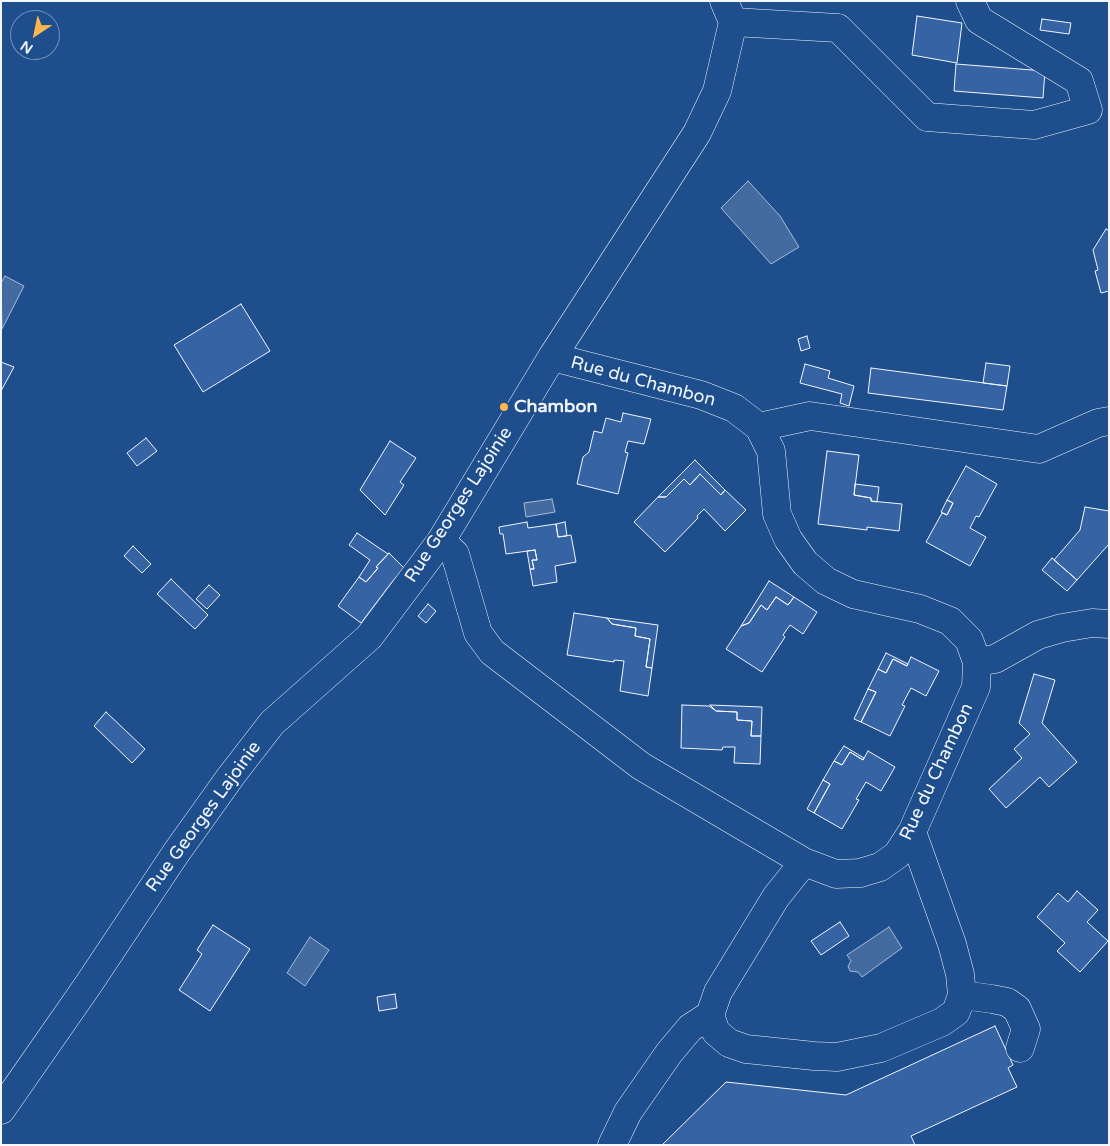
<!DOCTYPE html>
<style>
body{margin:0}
#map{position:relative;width:1110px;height:1146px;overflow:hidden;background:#1f4e8c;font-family:"Varela Round",sans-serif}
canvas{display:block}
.frame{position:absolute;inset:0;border:2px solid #f2f6ff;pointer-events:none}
.north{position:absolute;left:10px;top:10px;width:50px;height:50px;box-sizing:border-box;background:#1f4e8c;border:1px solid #7391ba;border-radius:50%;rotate:214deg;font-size:14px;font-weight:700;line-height:20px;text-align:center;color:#f2f6ff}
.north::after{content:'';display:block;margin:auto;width:18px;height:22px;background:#ffb74d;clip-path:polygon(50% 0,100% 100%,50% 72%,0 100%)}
</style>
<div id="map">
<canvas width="1110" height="1146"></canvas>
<div class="frame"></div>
<div class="north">N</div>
</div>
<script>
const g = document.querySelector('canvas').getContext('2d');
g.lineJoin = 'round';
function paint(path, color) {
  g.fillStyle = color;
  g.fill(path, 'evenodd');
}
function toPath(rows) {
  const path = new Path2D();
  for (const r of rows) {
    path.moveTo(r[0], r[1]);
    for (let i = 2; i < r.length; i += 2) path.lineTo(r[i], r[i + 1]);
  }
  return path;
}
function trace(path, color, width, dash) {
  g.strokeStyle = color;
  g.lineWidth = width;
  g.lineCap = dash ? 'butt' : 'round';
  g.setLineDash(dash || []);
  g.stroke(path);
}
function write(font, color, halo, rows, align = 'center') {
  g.font = font + ' "Varela Round",sans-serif';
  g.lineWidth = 4;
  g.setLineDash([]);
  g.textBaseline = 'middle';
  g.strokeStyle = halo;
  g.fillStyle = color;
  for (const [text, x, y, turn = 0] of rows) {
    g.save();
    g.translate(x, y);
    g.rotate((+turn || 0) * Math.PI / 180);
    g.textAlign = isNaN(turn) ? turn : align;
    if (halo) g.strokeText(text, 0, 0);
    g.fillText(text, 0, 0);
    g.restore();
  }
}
const water = toPath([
 [748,181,780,216,799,247,771,264,721,208,748,181],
 [5,276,24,286,2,329,1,283,5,276],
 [552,499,555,512,526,517,524,503,552,499],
 [889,927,902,948,862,977,858,972,850,971,848,966,851,961,847,955,889,927],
 [310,937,329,950,305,986,287,973,310,937]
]);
const building = toPath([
 [917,16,962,23,957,63,912,55,917,16],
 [1042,19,1071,23,1069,34,1040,30,1042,19],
 [956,64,1045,71,1043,98,954,91,956,64],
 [1106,229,1109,231,1109,291,1101,293,1095,271,1098,270,1093,250,1106,229],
 [241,304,270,351,203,392,174,345,241,304],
 [807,336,810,348,801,351,798,339,807,336],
 [1,362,14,367,1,391,1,362],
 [986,363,1010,366,1007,386,983,383,986,363],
 [805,364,830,371,828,378,854,386,849,406,840,403,842,394,800,383,805,364],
 [871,368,1007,386,1003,410,868,393,871,368],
 [623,413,651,419,644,444,628,441,625,452,628,453,618,494,577,484,583,457,589,452,594,431,602,433,606,418,621,422,623,413],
 [146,438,157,451,137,466,127,453,146,438],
 [390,441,416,458,400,482,404,485,385,515,360,490,390,441],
 [827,451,859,455,854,495,871,498,871,501,902,504,899,531,867,527,867,530,818,524,827,451],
 [695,460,725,490,721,495,700,474,690,485,684,479,666,497,658,497,695,460],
 [966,466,997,484,979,517,976,516,970,528,986,537,970,566,926,542,942,513,947,515,953,503,947,500,966,466],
 [700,474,721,495,725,490,746,510,725,531,704,509,697,516,698,518,665,552,634,522,658,497,666,497,684,479,690,485,700,474],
 [855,484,879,487,877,502,871,501,871,498,854,495,855,484],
 [947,500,953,503,947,515,941,512,947,500],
 [1085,507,1109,511,1109,544,1077,580,1054,560,1080,530,1085,507],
 [527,522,528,528,556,524,558,537,571,535,576,562,555,566,557,582,533,586,530,569,534,569,532,560,537,560,535,550,506,554,503,534,500,534,499,527,527,522],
 [565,522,567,536,558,537,556,524,565,522],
 [357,533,388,554,376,567,378,568,366,582,359,577,370,560,349,545,357,533],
 [133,546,151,564,142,573,124,556,133,546],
 [535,550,537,560,532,560,534,569,530,569,527,551,535,550],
 [389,553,404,568,392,582,361,623,338,606,359,577,366,582,378,568,376,567,389,553],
 [1052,558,1077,580,1067,591,1042,570,1052,558],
 [171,579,208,615,195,629,157,594,171,579],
 [769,581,794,597,788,605,776,597,767,610,761,605,749,623,741,626,769,581],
 [209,585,220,595,207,609,196,599,209,585],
 [776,597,788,605,794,597,817,612,803,634,790,625,783,635,785,637,762,672,726,649,741,626,749,623,761,605,767,610,776,597],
 [428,604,436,611,426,623,418,616,428,604],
 [574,613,607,618,612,624,636,628,635,636,650,639,646,667,652,668,648,696,620,691,624,661,614,660,614,662,567,655,574,613],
 [607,618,658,625,652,668,646,667,650,639,635,636,636,628,612,624,607,618],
 [886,653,908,664,907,666,893,659,886,673,878,669,886,653],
 [911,657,939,671,926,696,911,688,902,705,905,706,890,736,861,722,876,692,868,689,878,669,886,673,893,659,907,666,911,657],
 [1034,674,1055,680,1042,723,1077,762,1049,787,1040,777,1006,808,989,789,1022,758,1014,749,1030,734,1019,723,1034,674],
 [868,689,876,692,861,722,854,719,868,689],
 [682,705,709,706,716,711,737,712,737,720,752,721,751,736,761,736,760,764,734,763,735,747,723,747,722,750,681,748,682,705],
 [710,705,762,707,761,736,751,736,752,721,737,720,737,712,716,711,710,705],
 [106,712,145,749,132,763,94,726,106,712],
 [844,746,864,758,863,760,850,752,842,765,834,761,844,746],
 [868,751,895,767,881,791,866,782,856,799,859,800,842,829,814,813,830,784,823,780,834,761,842,765,850,752,863,760,868,751],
 [823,780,830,784,814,813,807,809,823,780],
 [1077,891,1098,910,1087,922,1108,941,1080,972,1057,951,1065,943,1037,917,1058,893,1068,902,1077,891],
 [840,922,849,936,821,955,811,941,840,922],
 [213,925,250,949,210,1011,179,990,202,954,197,950,213,925],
 [395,994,397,1008,379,1011,377,997,395,994],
 [995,1026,1013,1065,1008,1068,1017,1087,911,1136,915,1145,662,1145,726,1082,846,1095,995,1026]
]);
const minor = toPath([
 [733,22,838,28,927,117,1034,125,1088,110,1079,81,979,20,970,1],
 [759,427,810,416,1039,449,1098,423,1109,421],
 [441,541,455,554,478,633,492,652,641,766,804,862,836,874,860,873,880,867,897,855,912,832,976,687,977,662,969,640,950,621,920,609,853,594,826,581,805,563,788,539,777,514,771,451,759,427,734,408,701,395,552,357],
 [977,662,995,659,1038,635,1062,628,1092,623,1109,624],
 [804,862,776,897,718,992,710,1015,716,1032,729,1043,746,1049,814,1056,837,1057,881,1048,942,1022,956,1012,962,995,960,974,952,944,912,832],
 [962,995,992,999,1007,1002,1017,1009,1026,1029,1020,1048],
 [1,1110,88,985,176,853,231,776,272,723,369,637,441,541,552,357,697,133,717,91,733,22,724,1],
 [612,1145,628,1112,669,1053,690,1028,710,1015]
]);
const markers = [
 [504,407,5,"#ffb74d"]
];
const streetNames = [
 ["Rue du Chambon",643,382,15],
 ["Rue Georges Lajoinie",459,505,-57],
 ["Rue du Chambon",937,772,-65],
 ["Rue Georges Lajoinie",204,817,-54]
];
const poiNames = [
 ["Chambon",514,407]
];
paint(water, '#446ba0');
trace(water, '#a8bbd7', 1);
paint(building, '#3563a3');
trace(building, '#f2f6ff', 1);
trace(minor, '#f2f6ff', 29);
trace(minor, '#1f4e8c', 28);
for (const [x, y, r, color] of markers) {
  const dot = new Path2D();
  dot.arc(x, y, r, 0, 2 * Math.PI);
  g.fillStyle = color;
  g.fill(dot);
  trace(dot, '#1f4e8c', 2);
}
write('18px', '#f2f6ff', '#1f4e8c', streetNames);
write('bold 18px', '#f2f6ff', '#1f4e8c', poiNames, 'left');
</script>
